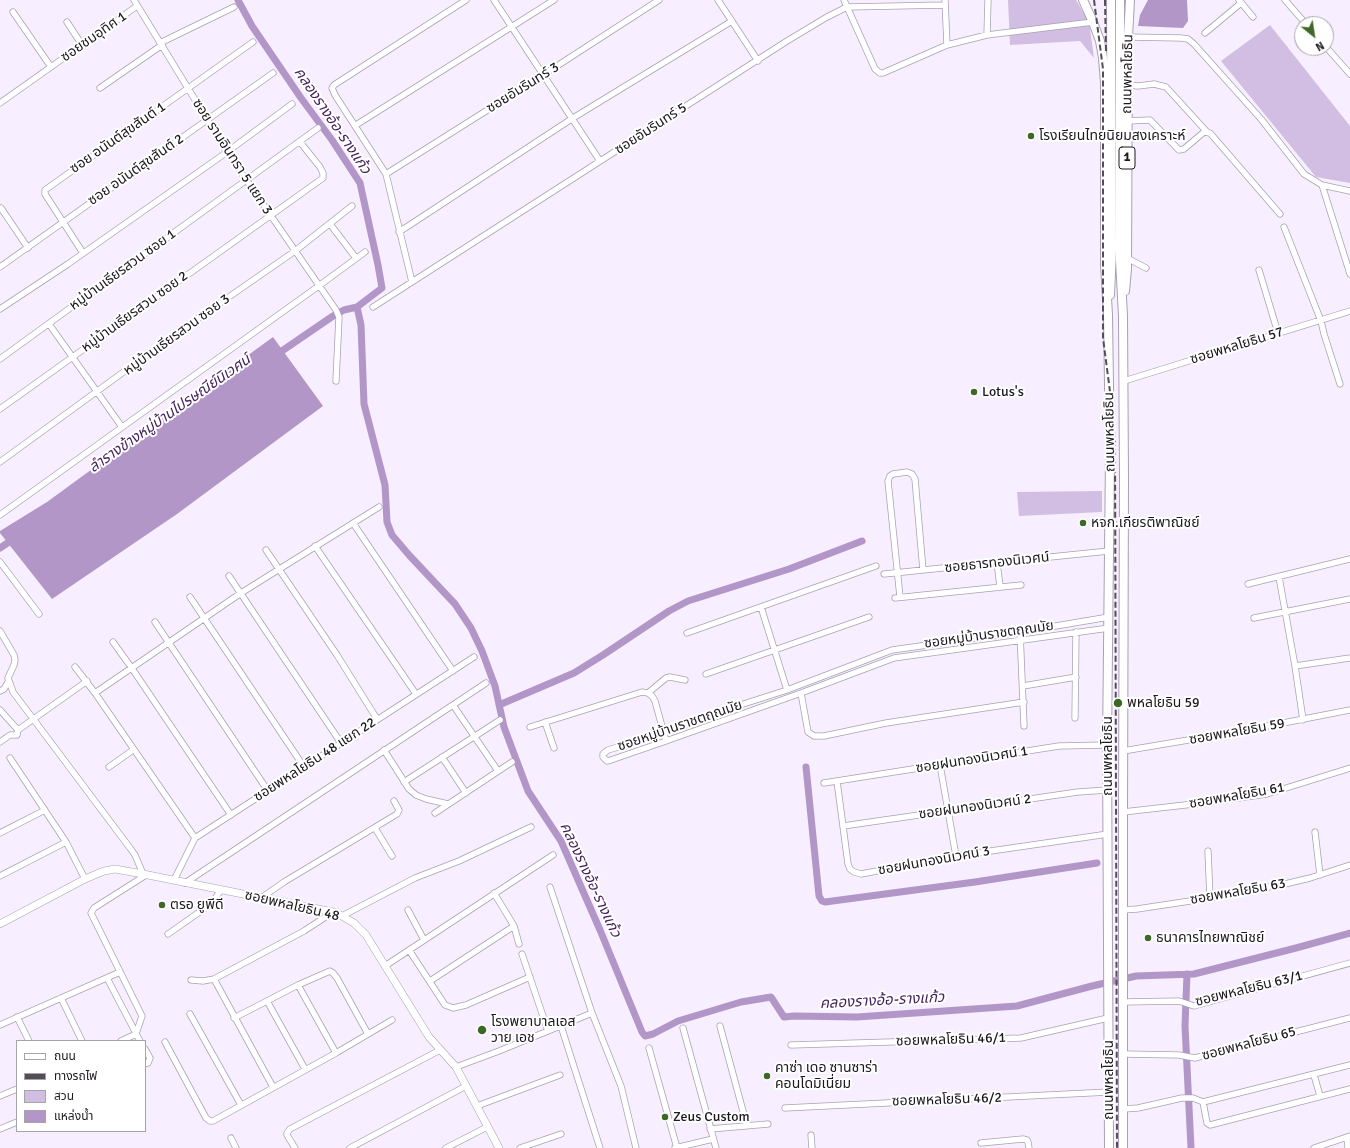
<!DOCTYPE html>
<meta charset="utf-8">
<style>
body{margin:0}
#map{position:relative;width:1350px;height:1148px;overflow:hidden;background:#f7eeff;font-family:Signika,"Noto Sans Thai",sans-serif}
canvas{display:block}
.legend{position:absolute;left:16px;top:1040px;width:130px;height:92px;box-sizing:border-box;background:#fff;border:1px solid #a4a3a5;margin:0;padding:5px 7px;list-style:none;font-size:12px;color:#1c181f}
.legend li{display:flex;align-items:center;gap:8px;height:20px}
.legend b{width:20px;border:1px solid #a4a3a5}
.north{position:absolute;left:1294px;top:16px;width:40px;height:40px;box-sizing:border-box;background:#fff;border:1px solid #a4a3a5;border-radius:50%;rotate:150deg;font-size:11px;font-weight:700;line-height:16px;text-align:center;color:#1c181f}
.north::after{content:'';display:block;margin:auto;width:14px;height:18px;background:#3d6825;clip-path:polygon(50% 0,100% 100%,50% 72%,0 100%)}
</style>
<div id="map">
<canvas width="1350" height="1148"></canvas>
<ul class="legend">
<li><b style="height:5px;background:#fff"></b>ถนน</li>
<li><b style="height:5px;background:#524d56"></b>ทางรถไฟ</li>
<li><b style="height:11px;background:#d2bee2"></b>สวน</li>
<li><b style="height:11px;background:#b196c7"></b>แหล่งน้ำ</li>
</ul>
<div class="north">N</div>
</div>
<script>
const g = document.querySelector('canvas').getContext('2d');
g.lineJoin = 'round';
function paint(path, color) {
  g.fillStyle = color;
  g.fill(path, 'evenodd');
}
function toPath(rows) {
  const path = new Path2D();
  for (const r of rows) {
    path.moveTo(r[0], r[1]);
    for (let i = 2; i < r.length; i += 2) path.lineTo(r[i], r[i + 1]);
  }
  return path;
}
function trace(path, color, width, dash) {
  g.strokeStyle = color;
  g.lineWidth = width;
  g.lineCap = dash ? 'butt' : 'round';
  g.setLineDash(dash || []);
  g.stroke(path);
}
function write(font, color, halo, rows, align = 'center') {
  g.font = font + ' Signika,"Noto Sans Thai",sans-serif';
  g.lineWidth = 4;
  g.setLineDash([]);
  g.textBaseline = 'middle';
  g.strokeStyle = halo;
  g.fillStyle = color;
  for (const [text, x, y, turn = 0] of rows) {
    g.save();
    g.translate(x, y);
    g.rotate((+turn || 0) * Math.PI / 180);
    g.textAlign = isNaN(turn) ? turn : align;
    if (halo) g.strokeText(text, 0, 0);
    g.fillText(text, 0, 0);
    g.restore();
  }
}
const green = toPath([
 [1008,0,1076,0,1089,22,1094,58,1080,41,1010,45],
 [1270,25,1350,126,1350,183,1316,177,1221,61],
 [1102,491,1102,512,1019,516,1017,492]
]);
const water = toPath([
 [1148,0,1187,0,1188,21,1183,28,1138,26,1140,15],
 [273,337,323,406,177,514,52,599,0,533,0,531,47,502]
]);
const canal = toPath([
 [238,0,252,26,301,98,332,140,360,183,378,265,382,288,357,307,361,325,364,404,385,485,387,522,392,535,409,555,455,604,471,628,482,651,495,686,504,727,528,791,561,841,600,930,642,1032,645,1036,653,1034,678,1021,741,1002,771,997,784,1017,794,1016,857,1017,1017,1006,1092,986,1136,976,1194,974,1296,948,1350,933],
 [276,355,333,316,344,310,357,307],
 [0,548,15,538],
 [499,705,574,673,603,655,669,611,688,601,789,569,862,541],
 [806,767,819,896,822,901,825,902,975,882,1097,863],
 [1187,974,1185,1026,1191,1148]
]);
const minor = toPath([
 [134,0,227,152,336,310,339,317,336,381],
 [494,0,600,161],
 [718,0,758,61],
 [844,0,875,69,880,73,883,73,947,45,987,35,1093,22],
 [945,0,947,45],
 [1239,0,1253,17],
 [1285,0,1306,24],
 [13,12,51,67],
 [67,22,82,45],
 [1205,33,1241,3],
 [987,35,988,0],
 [1128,37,1181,38,1188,39,1194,44,1261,119,1304,174,1322,185,1350,191],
 [160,43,234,7],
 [1326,47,1350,74],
 [1128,85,1138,86,1154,84,1166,87,1207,132],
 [100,88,162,45],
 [0,103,137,6],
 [1127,121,1150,120,1179,150,1184,149,1204,132,1210,133,1280,214],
 [356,125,554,0],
 [386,174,543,75,659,0],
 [1322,185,1350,274],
 [1,208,28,248],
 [330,224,356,258],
 [1284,227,1321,321,1324,334,1340,384],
 [399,232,573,118,732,21],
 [83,253,45,194,45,190,253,42],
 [1127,258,1146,268],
 [0,267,273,73],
 [1259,270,1278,333],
 [412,282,386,174,335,95,332,88,334,85,466,0],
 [373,307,787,41,827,17,847,7,945,5],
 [0,309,68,264,227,152,292,104],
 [49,324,122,427],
 [0,359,318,128],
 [1124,381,1350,311],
 [0,409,323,178,323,173,320,167,300,142],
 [0,462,177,333,295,251,352,206],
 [0,515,320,285,365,252],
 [353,523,453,671],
 [315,546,416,694],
 [266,550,337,655,377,719],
 [0,562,39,614],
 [997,563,1000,586],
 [884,574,1109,551],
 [229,576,341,743],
 [1279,577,1295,666,1303,720],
 [1248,584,1350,559],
 [190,597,304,767],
 [900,597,888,481,890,476,893,474,907,472,912,474,915,479,923,570],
 [895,598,1021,585],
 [761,607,787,690],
 [1254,618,1350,599],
 [155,622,268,791],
 [1109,628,894,658,801,693,666,741,611,760,607,761,603,757,603,754,608,750,664,733,734,707,787,690,892,650,1020,632,1109,617],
 [0,631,14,655,15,660,14,665,8,678,13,692,130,848,135,855,143,874],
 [1020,632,1024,726],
 [687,633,876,566],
 [113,642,131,667,231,815],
 [1295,666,1350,658],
 [75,667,95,693,195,838],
 [706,674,869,617],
 [1023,686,1076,677],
 [0,691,4,689,8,682],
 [95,693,241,593,379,507],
 [648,693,666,678,670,677,685,680],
 [801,693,808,732,814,736,824,736,886,723,1024,702],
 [453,705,498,771],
 [0,710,18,730],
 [1075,718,1076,632],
 [545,722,554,748],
 [530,727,642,692,648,693,652,696,655,701,666,741],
 [0,742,10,735,17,735,18,730,87,681],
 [384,750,409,789,416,795,426,799,448,804],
 [1123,751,1242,731,1350,710],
 [442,757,466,793],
 [10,758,66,842,85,879],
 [940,765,956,856],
 [109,767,133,750],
 [837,781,848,864,850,869,854,872,861,874,956,856,1108,834],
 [404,782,500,720],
 [824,783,1059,746,1107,745],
 [1123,812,1203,803,1267,794,1350,768],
 [435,813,512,762],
 [843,826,1078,792,1107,790],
 [375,828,392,856],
 [1315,832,1320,875],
 [0,833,45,810],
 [1208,851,1210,898],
 [0,876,66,842],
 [174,880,195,838,474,657],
 [185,883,486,683],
 [550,887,592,1013,621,1086,636,1148],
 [494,893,514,926,519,944],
 [261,898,284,882,397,814,399,810,394,801],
 [408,910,424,940],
 [1123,910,1137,909,1210,898,1285,884,1310,878,1350,865],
 [342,916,415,878,459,861,531,827],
 [168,934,211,904,221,890],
 [409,950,445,1005,453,1008,466,1005,530,977],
 [522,954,548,1031],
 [385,966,553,855],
 [107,978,140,1041],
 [214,979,273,1087],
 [191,980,203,981,214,979,304,931,333,912],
 [430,981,514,926],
 [298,985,336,1053],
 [61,998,82,1041],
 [267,1001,305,1069],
 [1123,1002,1179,1001,1194,1006,1350,963],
 [190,1014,241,1105],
 [17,1017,29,1041],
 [234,1018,298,985,330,971,333,973,337,978,368,1034],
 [0,1025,120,972],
 [561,1026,600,1148],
 [720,1026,747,1126],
 [683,1028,716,1148],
 [136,1034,142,1016,91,913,94,908,146,875],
 [121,1041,136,1034],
 [165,1042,206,1118,210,1121,213,1121,336,1053,392,1020],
 [791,1045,1021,1038,1108,1018],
 [649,1048,677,1148],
 [145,1049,150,1058,148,1063,145,1064],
 [1123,1054,1179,1055,1195,1058,1350,1018],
 [456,1067,499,1051,592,1013],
 [1314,1075,1320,1096],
 [0,1096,17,1089],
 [1203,1102,1207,1123,1210,1125,1350,1089],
 [477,1106,560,1075],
 [785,1108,1109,1092],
 [1123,1109,1138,1108,1182,1098,1193,1098,1203,1102,1350,1065],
 [0,1129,17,1122],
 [710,1129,768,1124],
 [811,1135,812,1148],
 [1347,1137,1348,1148],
 [231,1138,236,1148],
 [981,1143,1023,1139,1027,1140,1028,1142,1029,1148],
 [295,1148,287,1135,287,1133,290,1129,440,1050],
 [350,1148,466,1086],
 [446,1148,487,1127],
 [520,1148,561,1134],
 [675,1148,713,1139],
 [1314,1148,1350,1136]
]);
const tertiary = toPath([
 [0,924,85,879,104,871,115,869,143,874,333,912,342,916,354,923,366,935,429,1037,456,1067,499,1148]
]);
const primary = toPath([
 [1083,0,1093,22,1100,41,1103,58,1105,83,1105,265,1108,315,1110,456,1107,745,1109,1148],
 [1120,0,1120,260,1123,316,1124,479,1123,812,1123,1148],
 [1125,291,1127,269,1128,37,1130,0],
 [1110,295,1112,250,1111,0]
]);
const rail = toPath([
 [1094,0,1103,69,1103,338,1112,407,1115,442,1117,1148],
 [1105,0,1106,52]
]);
const markers = [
 [1031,136,4,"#3d6825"],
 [974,392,4,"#3d6825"],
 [1083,523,4,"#3d6825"],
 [1118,703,5,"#3d6825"],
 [162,905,4,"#3d6825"],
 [1148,938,4,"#3d6825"],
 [482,1030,5,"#3d6825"],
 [767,1076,4,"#3d6825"],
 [665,1117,4,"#3d6825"]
];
const shields = [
 [1127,158,16]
];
const shieldNames = [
 ["1",1127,158]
];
const streetNames = [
 ["ซอยชมอุทิศ 1",94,37,-35],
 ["ถนนพหลโยธิน",1128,74,-89],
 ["ซอยอัมรินทร์ 3",523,88,-32],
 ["ซอยอัมรินทร์ 5",651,129,-33],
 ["ซอย อนันต์สุขสันต์ 1",118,138,-35],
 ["ซอย รามอินทรา 5 แยก 3",232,157,57],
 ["ซอย อนันต์สุขสันต์ 2",136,170,-35],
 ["หมู่บ้านเธียรสวน ซอย 1",123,270,-36],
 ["หมู่บ้านเธียรสวน ซอย 2",135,312,-36],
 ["หมู่บ้านเธียรสวน ซอย 3",177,335,-36],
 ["ซอยพหลโยธิน 57",1237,346,-17],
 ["ถนนพหลโยธิน",1110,432,-91],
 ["ซอยธารทองนิเวศน์",997,563,-6],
 ["ซอยหมู่บ้านราชตฤณมัย",989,635,-8],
 ["ซอยหมู่บ้านราชตฤณมัย",680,726,-19],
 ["ซอยพหลโยธิน 59",1237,732,-10],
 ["ถนนพหลโยธิน",1108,756,-90],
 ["ซอยพหลโยธิน 48 แยก 22",315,760,-33],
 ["ซอยฝนทองนิเวศน์ 1",972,760,-9],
 ["ซอยพหลโยธิน 61",1237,796,-10],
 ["ซอยฝนทองนิเวศน์ 2",975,807,-8],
 ["ซอยฝนทองนิเวศน์ 3",934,861,-10],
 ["ซอยพหลโยธิน 63",1238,892,-10],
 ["ซอยพหลโยธิน 48",292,906,13],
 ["ซอยพหลโยธิน 63/1",1249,989,-14],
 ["ซอยพหลโยธิน 46/1",951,1040,-2],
 ["ซอยพหลโยธิน 65",1249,1044,-15],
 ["ถนนพหลโยธิน",1109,1080,-90],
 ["ซอยพหลโยธิน 46/2",947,1100,-2]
];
const poiNames = [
 ["โรงเรียนไทยนิยมสงเคราะห์",1039,136],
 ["Lotus's",982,392],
 ["หจก.เกียรติพาณิชย์",1091,523],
 ["พหลโยธิน 59",1127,703],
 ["ตรอ ยูพีดี",170,905],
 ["ธนาคารไทยพาณิชย์",1156,938],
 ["โรงพยาบาลเอส",491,1022],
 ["วาย เอช",491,1038],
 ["คาซ่า เดอ ซานซาร่า",775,1068],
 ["คอนโดมิเนี่ยม",775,1084],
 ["Zeus Custom",673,1117]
];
const waterNames = [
 ["คลองรางอ้อ-รางแก้ว",332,121,56],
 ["ลำรางข้างหมู่บ้านไปรษณีย์นิเวศน์",170,414,-35],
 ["คลองรางอ้อ-รางแก้ว",590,880,65],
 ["คลองรางอ้อ-รางแก้ว",882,1001,-3]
];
paint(green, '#d2bee2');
paint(water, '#b196c7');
trace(canal, '#b196c7', 7);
trace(minor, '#aaa0b3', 7);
trace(tertiary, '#aaa0b3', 8);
trace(primary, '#aaa0b3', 10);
trace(minor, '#fff', 5.5);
trace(tertiary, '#fff', 7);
trace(primary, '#fff', 8);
trace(rail, '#524d56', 2, [6, 3]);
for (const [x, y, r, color] of markers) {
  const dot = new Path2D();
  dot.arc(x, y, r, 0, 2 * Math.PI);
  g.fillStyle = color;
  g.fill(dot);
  trace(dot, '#fff', 1.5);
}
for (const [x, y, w] of shields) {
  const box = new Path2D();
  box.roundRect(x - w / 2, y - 11, w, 22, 3);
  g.fillStyle = '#fff';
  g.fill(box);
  trace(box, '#1c181f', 1);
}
write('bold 13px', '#1c181f', null, shieldNames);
write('14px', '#1c181f', '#fff', streetNames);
write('14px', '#1c181f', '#fff', poiNames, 'left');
write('italic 15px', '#441f5b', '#fff', waterNames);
</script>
